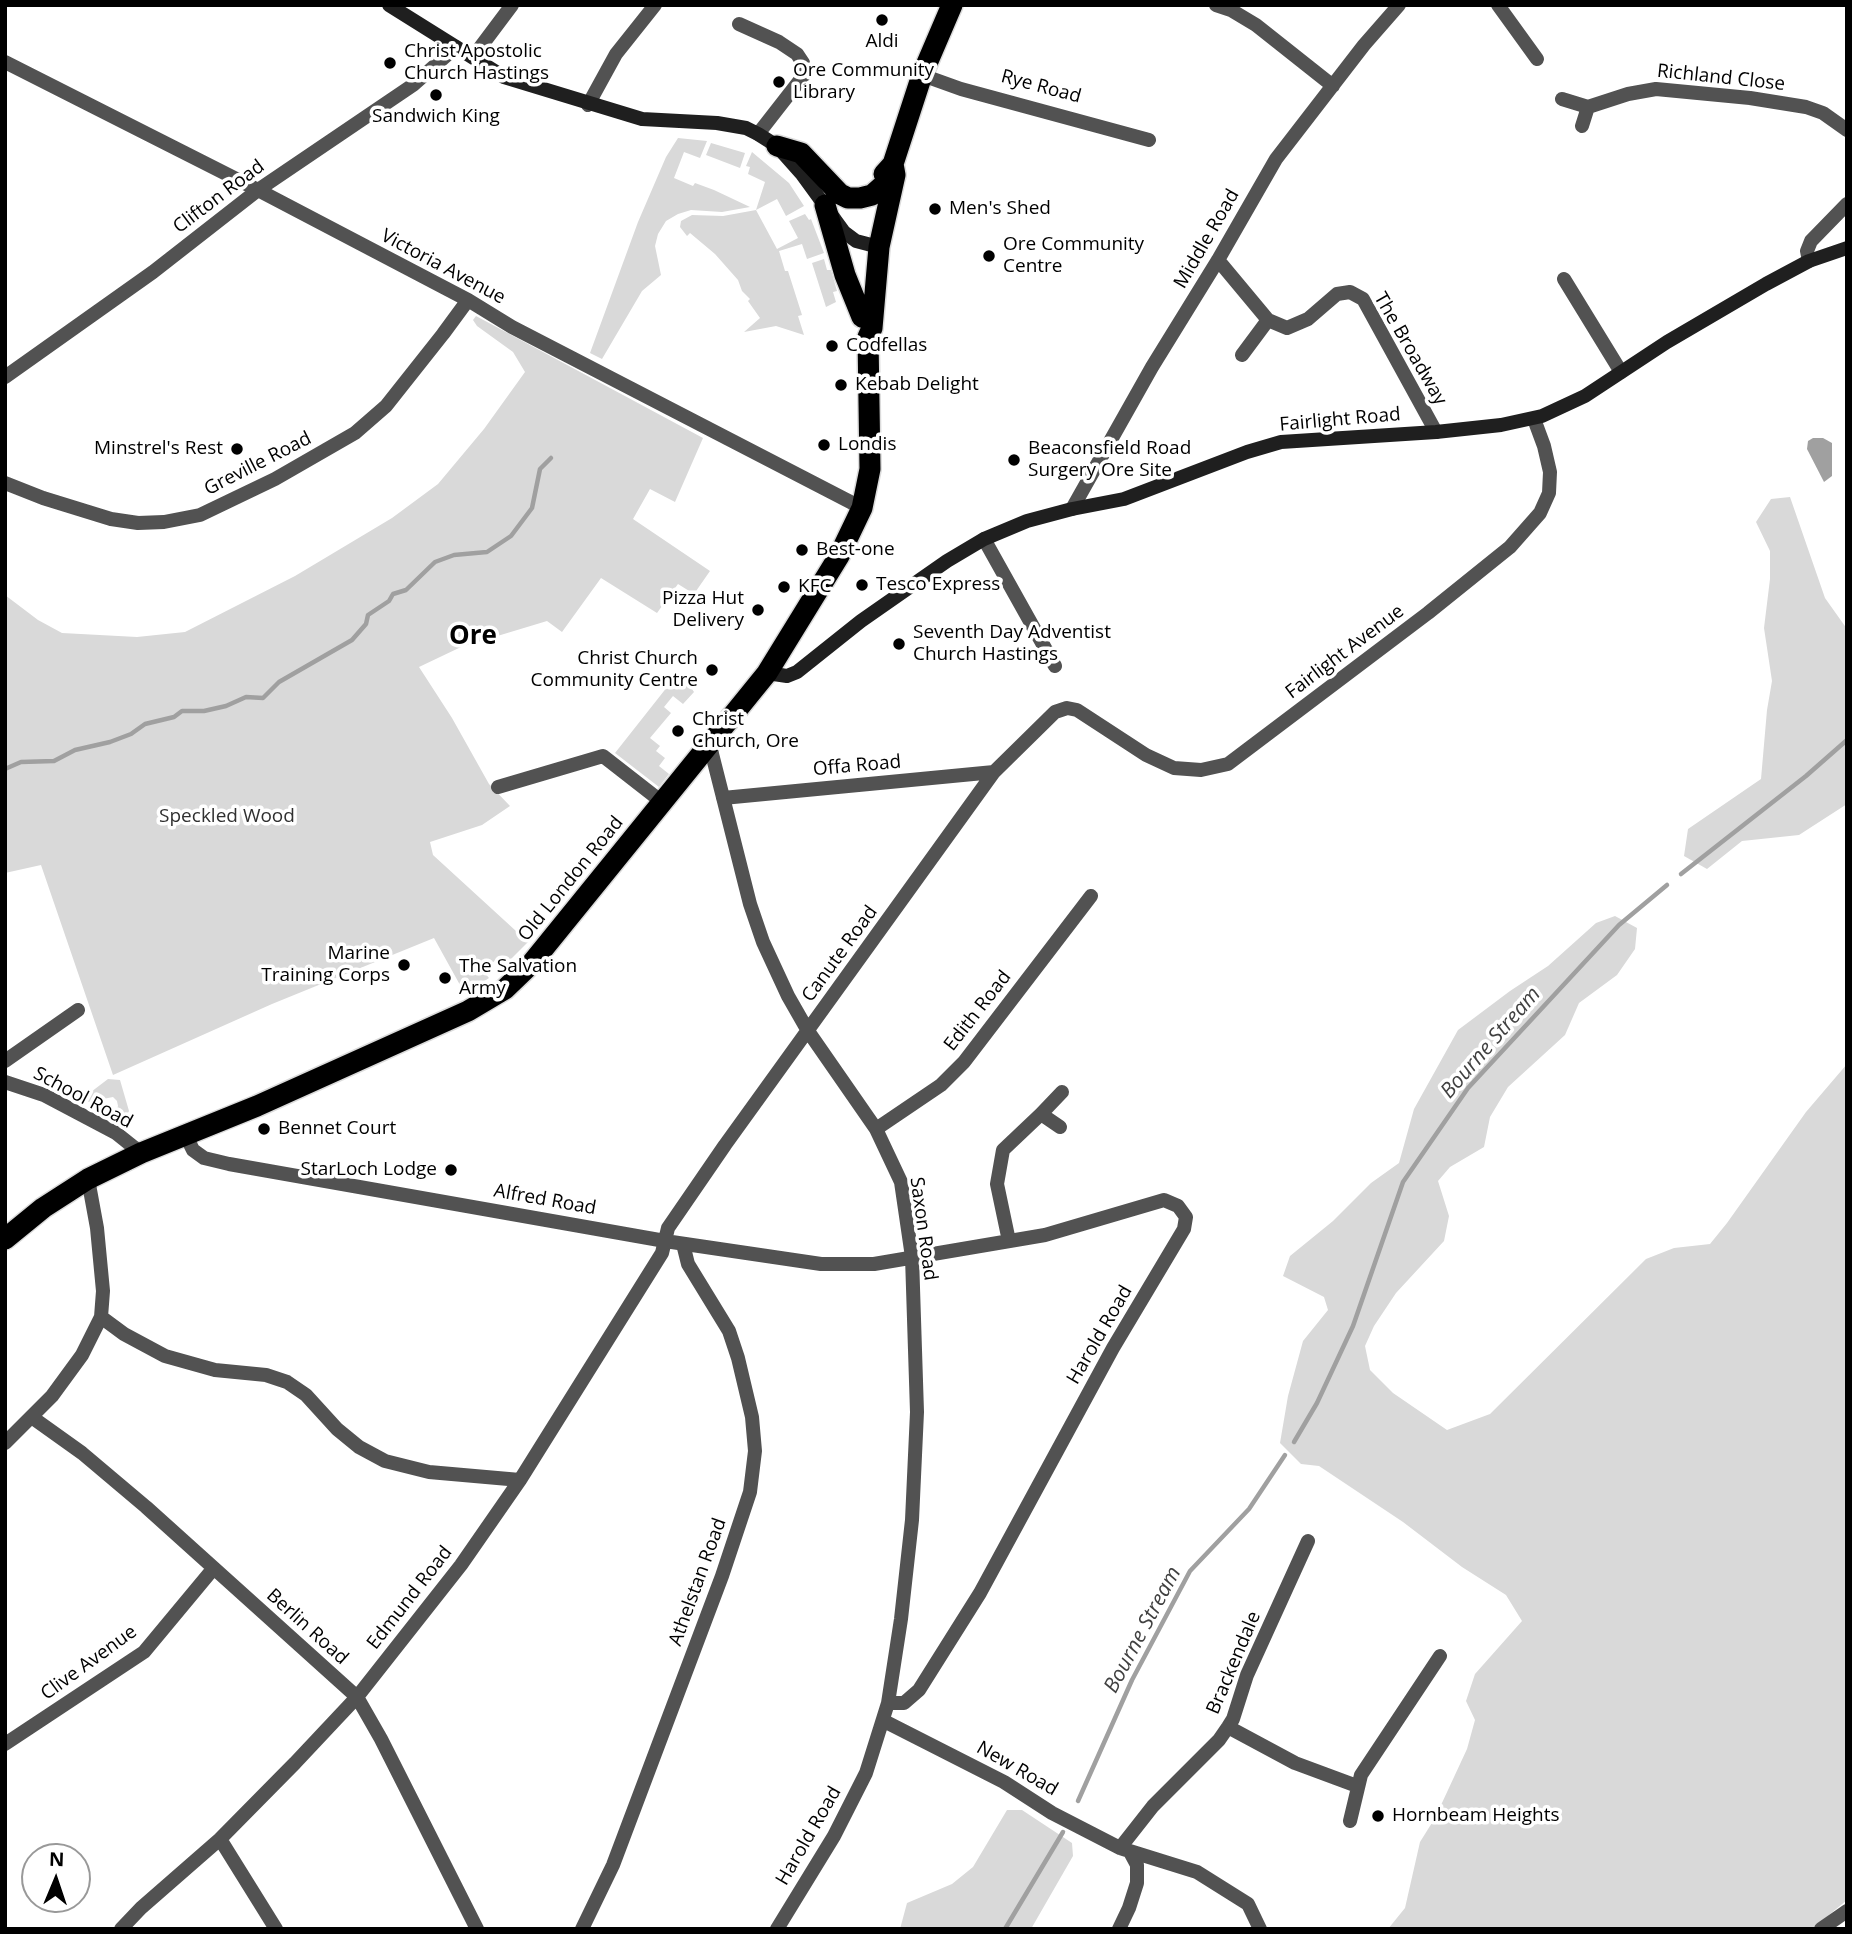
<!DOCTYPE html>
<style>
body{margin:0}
#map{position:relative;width:1852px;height:1934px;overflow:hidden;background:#fff;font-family:"Open Sans",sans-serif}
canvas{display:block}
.frame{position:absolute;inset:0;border:7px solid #000;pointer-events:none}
.north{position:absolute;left:21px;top:1843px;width:70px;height:70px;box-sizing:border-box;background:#fff;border:2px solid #999;border-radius:50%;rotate:2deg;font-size:19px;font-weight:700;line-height:28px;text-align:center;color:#000}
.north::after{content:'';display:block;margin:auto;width:24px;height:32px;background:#000;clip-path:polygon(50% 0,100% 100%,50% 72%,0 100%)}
</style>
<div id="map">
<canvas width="1852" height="1934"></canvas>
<div class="frame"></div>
<div class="north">N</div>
</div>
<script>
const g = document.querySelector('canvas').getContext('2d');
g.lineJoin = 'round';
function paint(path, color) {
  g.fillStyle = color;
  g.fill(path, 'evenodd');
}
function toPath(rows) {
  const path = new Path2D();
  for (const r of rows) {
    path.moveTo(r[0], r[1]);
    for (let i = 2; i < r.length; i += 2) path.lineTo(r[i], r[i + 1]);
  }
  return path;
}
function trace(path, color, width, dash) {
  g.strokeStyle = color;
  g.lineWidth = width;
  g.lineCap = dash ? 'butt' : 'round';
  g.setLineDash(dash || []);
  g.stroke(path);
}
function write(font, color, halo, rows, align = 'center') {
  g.font = font + ' "Open Sans",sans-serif';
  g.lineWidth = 7;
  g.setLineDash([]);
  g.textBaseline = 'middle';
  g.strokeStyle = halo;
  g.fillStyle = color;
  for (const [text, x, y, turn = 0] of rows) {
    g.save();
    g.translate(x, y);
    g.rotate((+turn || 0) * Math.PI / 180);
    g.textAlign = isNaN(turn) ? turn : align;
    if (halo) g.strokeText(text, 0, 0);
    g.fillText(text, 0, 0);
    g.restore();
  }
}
const green = toPath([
 [678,138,707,141,700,158,684,152,674,178,693,186,695,183,714,190,750,207,722,212,691,210,678,214,666,221,658,234,655,246,661,275,642,291,602,359,590,353,638,222,666,157],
 [711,143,745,153,740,168,706,155],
 [752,152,789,183,804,206,786,216,777,199,756,210,777,249,798,238,789,221,805,214,809,220,811,219,824,253,807,259,802,244,779,251,785,271,788,271,802,315,798,316,804,335,776,326,744,332,760,318,748,301,750,299,742,291,738,280,715,254,690,233,687,236,680,227,681,221,692,215,723,216,756,210,765,182,748,174,750,167,746,166],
 [824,259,827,270,831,270,837,291,833,292,836,302,826,307,812,263],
 [476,316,703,438,675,502,650,489,633,519,710,571,694,594,678,584,657,613,601,578,562,632,547,621,461,647,419,667,452,718,489,784,510,806,482,825,430,842,433,855,528,942,506,964,499,957,483,971,489,978,465,994,434,938,272,1004,113,1075,41,865,5,873,5,595,38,620,62,633,137,637,185,632,295,576,392,518,438,484,484,429,525,372,513,352,477,326,473,320],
 [1790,497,1825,598,1847,629,1847,804,1799,835,1742,841,1707,869,1684,856,1688,829,1761,779,1767,710,1772,681,1764,628,1770,579,1770,551,1756,522,1771,499],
 [675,677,683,683,689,677,697,683,692,689,694,692,683,704,673,696,664,707,671,713,650,738,660,746,656,751,665,758,659,766,669,774,659,787,615,753],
 [1615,916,1637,928,1635,949,1617,975,1579,1003,1565,1035,1508,1087,1490,1117,1484,1147,1450,1167,1438,1181,1449,1216,1444,1241,1396,1293,1374,1326,1365,1346,1370,1370,1393,1393,1447,1430,1490,1414,1646,1259,1674,1248,1710,1244,1727,1223,1806,1112,1847,1064,1847,1900,1812,1929,1388,1929,1405,1908,1420,1842,1435,1818,1467,1749,1475,1720,1466,1701,1475,1674,1522,1621,1506,1595,1462,1567,1403,1522,1319,1466,1301,1464,1280,1443,1288,1396,1303,1341,1328,1310,1324,1297,1283,1276,1290,1256,1333,1221,1371,1183,1399,1163,1414,1109,1458,1030,1510,991,1548,966,1596,923],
 [108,1079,120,1080,129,1111,124,1121,114,1116,118,1106,117,1101,113,1097,103,1099,95,1105,87,1101,87,1095],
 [1007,1810,1022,1810,1072,1843,1073,1856,1031,1929,900,1929,907,1903,952,1884,973,1867]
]);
const water = toPath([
 [1813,438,1823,438,1832,443,1832,476,1824,482,1807,449,1808,441]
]);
const stream = toPath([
 [5,769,21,762,54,761,75,750,110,742,131,734,145,724,174,717,182,711,204,711,226,706,246,697,263,698,279,682,352,640,366,624,368,615,389,601,393,594,406,590,435,562,454,555,487,552,511,536,532,508,540,469,551,458],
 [1681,874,1806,776,1847,740],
 [1294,1442,1317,1403,1353,1326,1403,1182,1468,1088,1619,925,1667,885],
 [1078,1801,1132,1680,1190,1571,1249,1509,1285,1455],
 [1005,1929,1063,1832]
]);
const street = toPath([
 [1216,5,1231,10,1256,25,1333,86],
 [1498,5,1537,59],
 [739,24,779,42,797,54,803,63,804,75,758,134],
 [473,57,512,5],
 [5,62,258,190,468,300,512,327,862,508],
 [922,75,961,89,1149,140],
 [1562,99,1588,107],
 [588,105,616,54,655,5],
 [1582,126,1588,107,1628,94,1656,89,1750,98,1806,107,1823,113,1847,130],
 [1218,260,1268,320,1287,328,1308,319,1337,294,1350,292,1363,299,1436,432],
 [1809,261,1807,251,1811,241,1847,204],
 [1564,279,1621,372],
 [1242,355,1268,320],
 [5,377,153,272,258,190,413,85,456,47],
 [5,483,43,498,111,519,138,523,164,522,200,515,275,479,355,433,386,406,443,334,468,300],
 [1072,509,1152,367,1218,260,1276,159,1364,45,1399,5],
 [984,539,1055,666],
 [709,742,750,904,763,942,788,996,808,1031,876,1129,901,1182,912,1257,917,1412,912,1520,901,1619,888,1703,866,1773,834,1836,777,1929],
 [498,787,603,756,662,802],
 [723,798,994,772],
 [5,1061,78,1010],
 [5,1082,44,1095,116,1133,141,1153],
 [1041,1114,1060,1127],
 [876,1129,941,1085,964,1062,1091,896],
 [185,1134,193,1150,204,1158,229,1164,665,1241,821,1264,874,1264,1045,1235,1164,1200,1178,1206,1186,1217,1184,1229,1113,1348,980,1593,919,1690,904,1703,888,1703],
 [1009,1241,997,1184,1003,1150,1041,1114,1062,1092],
 [101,1317,124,1334,165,1356,215,1370,266,1375,287,1382,306,1395,337,1429,359,1447,385,1461,429,1472,520,1480],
 [33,1418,82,1453,146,1507,357,1697,381,1739,477,1929],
 [5,1443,52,1396,82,1355,101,1317,103,1291,97,1228,88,1179],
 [884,1721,1004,1782,1052,1813,1120,1848,1197,1872,1248,1904,1260,1929],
 [1228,1727,1295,1763,1357,1786],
 [5,1744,144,1652,213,1569],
 [1350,1821,1361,1775,1440,1656],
 [220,1839,276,1929],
 [1120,1848,1153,1806,1219,1740,1228,1727,1233,1719,1247,1675,1308,1541],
 [121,1929,141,1908,220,1839,295,1763,357,1697,461,1565,520,1480,662,1253,668,1228,725,1145,994,772,1055,712,1067,708,1077,710,1146,755,1174,768,1201,770,1228,764,1428,613,1510,547,1540,513,1549,493,1550,472,1544,446,1534,419],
 [582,1929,613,1865,722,1576,750,1492,755,1451,752,1417,738,1358,729,1331,688,1264,683,1244],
 [1119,1929,1129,1908,1137,1883,1137,1865,1130,1852],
 [1821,1929,1847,1911]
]);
const secondary = toPath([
 [389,5,504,77,642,119,717,123,746,128,758,134,777,146,801,173,844,232,856,241,879,247],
 [767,673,787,676,797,672,861,621,947,561,984,539,1027,521,1072,509,1124,499,1247,452,1281,442,1436,432,1501,425,1542,416,1585,396,1667,342,1766,284,1809,261,1847,248]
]);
const highway = toPath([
 [777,146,801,153,840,194,848,198,860,198,872,195,881,187],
 [884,174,893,164,922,75,952,5],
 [825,205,845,275,862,317],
 [5,1239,43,1208,88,1179,141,1153,257,1106,468,1011,505,989,531,964,767,673,839,556,862,508,870,469,868,337,872,328,879,247,895,175,893,164]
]);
const markers = [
 [882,20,7,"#000"],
 [390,63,7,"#000"],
 [779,82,7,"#000"],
 [436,95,7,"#000"],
 [935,209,7,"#000"],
 [989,256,7,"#000"],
 [832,346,7,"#000"],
 [841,385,7,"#000"],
 [824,445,7,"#000"],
 [237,449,7,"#000"],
 [1014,460,7,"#000"],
 [802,550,7,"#000"],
 [862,585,7,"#000"],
 [784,587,7,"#000"],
 [758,610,7,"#000"],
 [899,644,7,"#000"],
 [712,670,7,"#000"],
 [678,731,7,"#000"],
 [404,965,7,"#000"],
 [445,978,7,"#000"],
 [264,1129,7,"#000"],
 [451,1170,7,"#000"],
 [1378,1816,7,"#000"]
];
const poiNames = [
 ["Aldi",882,42,"center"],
 ["Christ Apostolic",404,52],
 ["Church Hastings",404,74],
 ["Ore Community",793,71],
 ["Library",793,93],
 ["Sandwich King",436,117,"center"],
 ["Men's Shed",949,209],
 ["Ore Community",1003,245],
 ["Centre",1003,267],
 ["Codfellas",846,346],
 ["Kebab Delight",855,385],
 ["Londis",838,445],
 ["Minstrel's Rest",223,449,"right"],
 ["Beaconsfield Road",1028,449],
 ["Surgery Ore Site",1028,471],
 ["Best-one",816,550],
 ["Tesco Express",876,585],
 ["KFC",798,587],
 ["Pizza Hut",744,599,"right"],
 ["Delivery",744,621,"right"],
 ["Seventh Day Adventist",913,633],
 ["Church Hastings",913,655],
 ["Christ Church",698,659,"right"],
 ["Community Centre",698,681,"right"],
 ["Christ",692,720],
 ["Church, Ore",692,742],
 ["Marine",390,954,"right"],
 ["Training Corps",390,976,"right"],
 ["The Salvation",459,967],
 ["Army",459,989],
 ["Bennet Court",278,1129],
 ["StarLoch Lodge",437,1170,"right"],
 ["Hornbeam Heights",1392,1816]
];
const streetNames = [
 ["Richland Close",1721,78,6],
 ["Rye Road",1041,87,15],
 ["Clifton Road",219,197,-37],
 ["Middle Road",1207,239,-60],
 ["Victoria Avenue",443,267,28],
 ["The Broadway",1410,349,60],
 ["Fairlight Road",1340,420,-5],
 ["Greville Road",258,464,-27],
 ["Fairlight Avenue",1345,652,-37],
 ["Offa Road",857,766,-5],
 ["Old London Road",571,879,-51],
 ["Canute Road",840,954,-54],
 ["Edith Road",978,1011,-52],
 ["School Road",83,1098,28],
 ["Alfred Road",545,1200,10],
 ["Saxon Road",923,1229,82],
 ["Harold Road",1100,1335,-60],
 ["Athelstan Road",698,1582,-70],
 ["Edmund Road",410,1598,-52],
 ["Berlin Road",307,1627,42],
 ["Clive Avenue",89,1663,-36],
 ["Brackendale",1234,1663,-67],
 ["New Road",1017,1769,30],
 ["Harold Road",809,1836,-60]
];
const parkNames = [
 ["Speckled Wood",227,817]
];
const waterNames = [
 ["Bourne Stream",1491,1043,-49],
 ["Bourne Stream",1143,1630,-62]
];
const districtNames = [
 ["Ore",473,637]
];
paint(green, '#d9d9d9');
paint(water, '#a0a0a0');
trace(stream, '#a0a0a0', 4.5);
trace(highway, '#dbdbdb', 24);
trace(street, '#525252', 14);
trace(secondary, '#1f1f1f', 14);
trace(highway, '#000', 21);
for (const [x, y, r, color] of markers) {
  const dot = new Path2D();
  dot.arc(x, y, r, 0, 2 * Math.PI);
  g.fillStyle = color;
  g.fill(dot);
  trace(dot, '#fff', 2.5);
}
write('19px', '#000', '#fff', poiNames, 'left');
write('19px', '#000', '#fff', streetNames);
write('19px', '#303030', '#fff', parkNames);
write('italic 21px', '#414141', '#fff', waterNames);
write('bold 26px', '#000', '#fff', districtNames);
</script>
